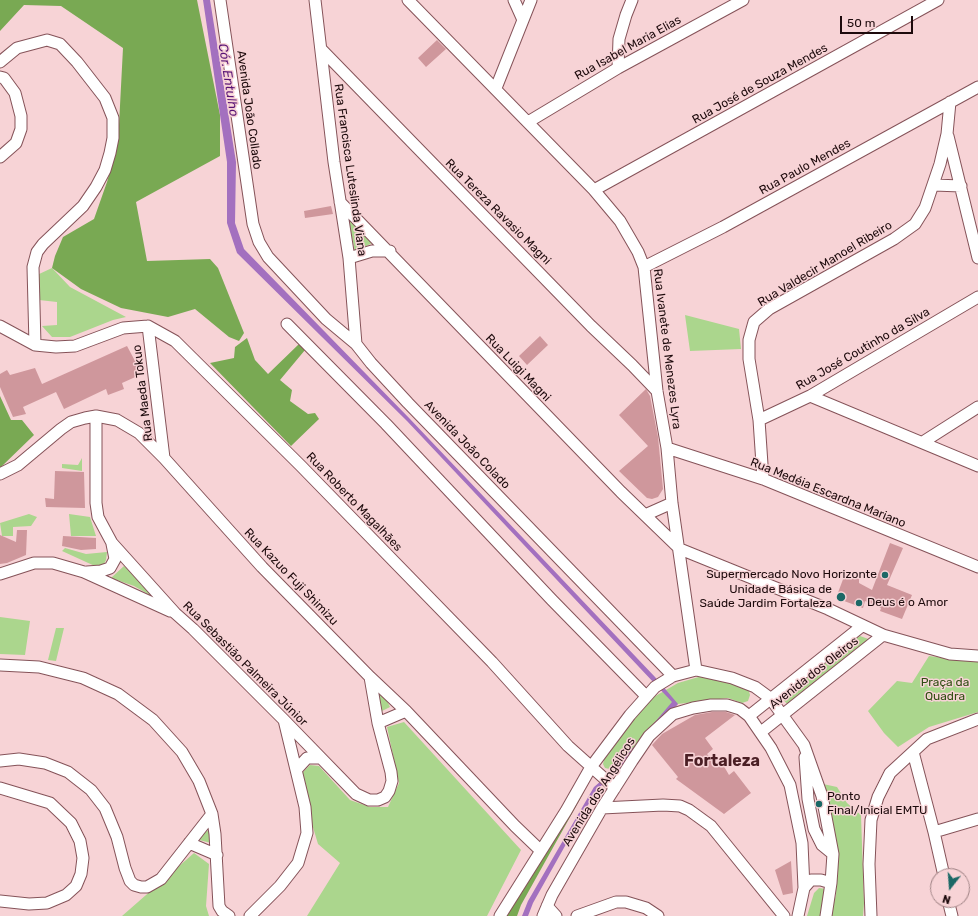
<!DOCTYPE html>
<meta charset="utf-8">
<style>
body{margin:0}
#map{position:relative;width:978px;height:916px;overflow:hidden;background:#f7d3d6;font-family:Rubik,sans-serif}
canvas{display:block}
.north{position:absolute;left:930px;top:868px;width:40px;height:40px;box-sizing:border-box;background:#f7d3d6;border:1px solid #a08385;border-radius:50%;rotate:197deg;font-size:11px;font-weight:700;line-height:16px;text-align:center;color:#1d0a0c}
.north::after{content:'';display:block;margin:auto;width:14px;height:18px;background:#1b6866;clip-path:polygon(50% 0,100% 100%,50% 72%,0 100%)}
.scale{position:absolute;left:840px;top:16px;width:73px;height:18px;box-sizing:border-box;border:2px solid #1d0a0c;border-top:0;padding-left:5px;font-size:12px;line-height:14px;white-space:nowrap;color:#1d0a0c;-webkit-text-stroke:3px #f7d3d6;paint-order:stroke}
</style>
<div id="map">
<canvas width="978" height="916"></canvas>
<div class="north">N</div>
<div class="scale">50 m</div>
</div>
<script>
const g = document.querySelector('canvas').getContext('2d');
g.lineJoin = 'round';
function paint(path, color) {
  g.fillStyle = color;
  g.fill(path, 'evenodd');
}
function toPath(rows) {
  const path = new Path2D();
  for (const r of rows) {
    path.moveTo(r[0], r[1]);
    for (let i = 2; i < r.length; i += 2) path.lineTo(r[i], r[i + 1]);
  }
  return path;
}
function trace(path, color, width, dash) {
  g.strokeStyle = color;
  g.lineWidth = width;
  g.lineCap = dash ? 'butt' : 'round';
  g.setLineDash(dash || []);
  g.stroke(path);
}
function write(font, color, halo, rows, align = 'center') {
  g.font = font + ' Rubik,sans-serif';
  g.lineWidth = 3;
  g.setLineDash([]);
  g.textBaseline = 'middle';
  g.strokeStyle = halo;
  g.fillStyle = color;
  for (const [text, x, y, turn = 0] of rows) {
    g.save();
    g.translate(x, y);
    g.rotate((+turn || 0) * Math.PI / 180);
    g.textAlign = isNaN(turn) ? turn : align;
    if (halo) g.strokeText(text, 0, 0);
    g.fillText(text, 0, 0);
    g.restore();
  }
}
const green = toPath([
 [348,216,372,243,355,252],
 [52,268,70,287,126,317,113,320,70,337,52,337,42,326,57,325,57,302,39,300,37,275],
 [685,315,739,329,741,349,690,351],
 [82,458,82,471,62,468,62,464,78,465],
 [29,514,37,517,31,526,13,527,13,536,2,536,0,523],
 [69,514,90,517,96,536,71,536],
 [65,548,86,554,107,552,106,560,103,566,97,567,62,551],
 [124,566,156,597,155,598,134,586,111,578],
 [0,617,30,621,25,655,0,654],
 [56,628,64,628,56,661,48,660],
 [860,636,874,641,788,705,779,695],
 [929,656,961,660,978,659,978,712,929,727,898,747,884,733,868,711,897,681,912,683],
 [702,676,748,688,750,695,748,701,742,703,728,698,678,704,650,731,614,770,605,768,603,764,606,752,652,698,678,683],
 [383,693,390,707,380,712,376,697],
 [404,722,521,850,487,916,307,916,340,863,318,844,298,777,310,765,319,766,350,800,370,807,388,807,399,783,387,727],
 [823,784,837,787,847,803,861,815,864,903,863,916,830,916,836,895,837,863],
 [213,827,215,844,195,839],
 [194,853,209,864,206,906,209,916,122,916],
 [819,888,826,889,821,916,807,916,814,893]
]);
const forest = toPath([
 [0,0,197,0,220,115,220,156,136,202,147,261,210,259,218,268,244,333,239,341,229,337,195,309,168,317,121,308,81,289,52,268,55,256,63,237,94,219,107,182,118,144,123,48,61,6,24,5,0,31],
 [247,338,255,360,268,374,299,344,305,350,280,380,292,390,290,401,308,414,315,413,319,419,291,446,210,363,234,358,235,347],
 [0,396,11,420,22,420,34,435,0,468],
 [584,792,521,905,517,916,498,916]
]);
const water = toPath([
 [203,0,210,0,236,162,235,223,244,249,410,419,655,677,678,704,616,774,597,789,533,903,528,916,522,916,528,901,594,787,614,770,672,702,407,421,237,253,227,223,227,162]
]);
const building = toPath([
 [437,40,446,49,426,67,418,58],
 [331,206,333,214,305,218,304,211],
 [540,336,548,345,527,365,519,356],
 [127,346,142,374,122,383,124,389,108,395,106,389,64,409,56,392,23,407,26,414,13,417,0,387,0,374,7,370,10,375,35,368,42,384],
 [646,389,650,396,658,437,663,489,658,497,652,499,647,498,619,471,648,446,619,415],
 [55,471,84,472,85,508,46,507,45,498,54,499],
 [17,530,27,530,26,555,7,563,0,564,0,535,16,542],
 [63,536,96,538,96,549,81,550,62,546],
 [890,543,903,548,887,585,912,595,902,619,880,611,881,608,865,601,863,608,836,598,845,574,859,579,859,583,872,590],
 [712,712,726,712,735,715,705,738,713,749,707,754,717,766,722,763,729,775,734,771,751,793,724,814,676,779,678,777,652,745,662,734,695,715],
 [791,861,793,893,783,895,775,870]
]);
const minor = toPath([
 [220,0,253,224,259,242,268,257,326,319,356,344,371,363,408,403,673,676],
 [315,0,334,162,349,258,356,344],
 [408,0,594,190,620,221,638,252,644,267,657,391,667,448,672,503,696,670],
 [514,0,523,20],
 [322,50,591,326,632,365,657,391],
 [0,62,17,48,47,40,60,44,77,62,105,98,113,118,113,138,110,153,105,170,96,187,83,206,43,244,37,252,33,267,35,345],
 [618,68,619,39,626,15,632,0],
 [0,77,4,78,15,93,21,116,21,129,16,143,0,157],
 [496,88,531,0],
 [528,122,618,68,743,0],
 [948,136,978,258],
 [934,185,961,186],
 [594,190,938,0],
 [340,202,621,492,680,549,828,609,883,635,950,654,978,656],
 [349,258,372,251,390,251],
 [644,267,723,227,978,87],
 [287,324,386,424,552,600,646,696],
 [0,326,35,345,56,347,75,346,123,328,148,326,175,341,301,466,492,662,568,746,615,788],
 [148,326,164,458],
 [810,396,978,466],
 [96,416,96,503,98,517,112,543,175,613,193,629,283,719,356,794,369,800,378,800,385,797,389,791,392,781,391,772,378,723,406,711],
 [759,420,810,396,978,297],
 [923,442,978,407],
 [667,448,763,479,978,567],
 [0,474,18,465,61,429,71,422,85,418,96,416,117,420,139,433,164,458,262,567,370,677,406,711,515,826,541,851],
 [763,479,759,420,749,359,749,340,754,322,769,309,894,239,915,224,925,208,940,164,947,134,950,102],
 [645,515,672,503],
 [87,572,101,571,110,568,115,559,112,544],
 [0,574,34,563,53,563,84,572,170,611],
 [0,665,39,667,83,678,118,694,153,720,182,752,199,781,212,814,215,834,219,906,222,911,229,916],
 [370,677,378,723],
 [749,716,862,626],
 [761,732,883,635],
 [913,752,934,832,944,876],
 [805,757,808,799,814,829,822,845,833,854],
 [0,761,19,759,45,763,68,772,91,790,105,808,117,837,125,868,130,881,134,885,141,887,147,887,161,879,212,814],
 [296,770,307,758,320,758],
 [0,788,50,803,71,823,80,841,83,858,81,874,76,886,66,895,47,903,29,904,0,901],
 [602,808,663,805,680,806,689,810,711,826,784,916],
 [934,832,978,819],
 [189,843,217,855],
 [804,888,811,880,821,880,831,883],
 [948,900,952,916],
 [547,906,556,916],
 [250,916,280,886,298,863,307,833,305,807,284,720],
 [500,916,566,811,591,767,630,715,655,687,673,676,696,670,732,678,755,687,770,698,804,745,822,796,833,854,831,883,826,916],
 [543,916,552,895,602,808,632,761,649,736,673,714,693,708,711,705,727,705,740,709,749,716,771,748,790,785,802,843,804,888,798,916],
 [577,916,616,902,626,902,646,908,658,916],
 [871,916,869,864,871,820,878,797,890,773,927,739,978,719]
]);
const markers = [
 [885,575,4,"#1b6866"],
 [841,597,5,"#1b6866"],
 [859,603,4,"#1b6866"],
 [819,804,4,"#1b6866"]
];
const streetNames = [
 ["Rua Isabel Maria Elias",628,48,-29],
 ["Rua José de Souza Mendes",760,84,-29],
 ["Avenida João Collado",249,110,82],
 ["Rua Paulo Mendes",805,167,-29],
 ["Rua Francisca Luteslinda Viana",350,170,82],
 ["Rua Tereza Ravasio Magni",498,212,45],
 ["Rua Valdecir Manoel Ribeiro",825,264,-31],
 ["Rua Ivanete de Menezes Lyra",667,349,83],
 ["Rua José Coutinho da Silva",863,349,-30],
 ["Rua Luigi Magni",518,368,46],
 ["Rua Maeda Tokuo",143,393,-97],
 ["Avenida João Colado",467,445,46],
 ["Rua Medéia Escardna Mariano",828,493,22],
 ["Rua Roberto Magalhães",354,502,46],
 ["Rua Kazuo Fuji Shimizu",291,577,46],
 ["Rua Sebastião Palmeira Júnior",245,664,45],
 ["Avenida dos Oleiros",814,673,-38],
 ["Avenida dos Angélicos",599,792,-58]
];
const poiNames = [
 ["Supermercado Novo Horizonte",877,575],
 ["Unidade Básica de",832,590],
 ["Saúde Jardim Fortaleza",832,604],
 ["Deus é o Amor",867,603,"left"],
 ["Ponto",827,797,"left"],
 ["Final/Inicial EMTU",827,811,"left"]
];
const parkNames = [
 ["Praça da",945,683],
 ["Quadra",945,697]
];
const waterNames = [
 ["Cór. Entulho",228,80,81]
];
const districtNames = [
 ["Fortaleza",722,761]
];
paint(green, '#abd68d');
paint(forest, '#79a953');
paint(water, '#a370bf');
paint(building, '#cf979c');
trace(minor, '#855359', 13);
trace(minor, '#fff', 11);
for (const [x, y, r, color] of markers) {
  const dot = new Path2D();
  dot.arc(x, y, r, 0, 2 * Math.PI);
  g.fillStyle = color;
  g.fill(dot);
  trace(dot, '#f7d3d6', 1.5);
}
write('12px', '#1d0a0c', '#f7d3d6', streetNames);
write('12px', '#1d0a0c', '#f7d3d6', poiNames, 'right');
write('12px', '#2f4e11', '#f7d3d6', parkNames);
write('italic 13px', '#581375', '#f7d3d6', waterNames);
write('bold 16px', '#4a1e24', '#f7d3d6', districtNames);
</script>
